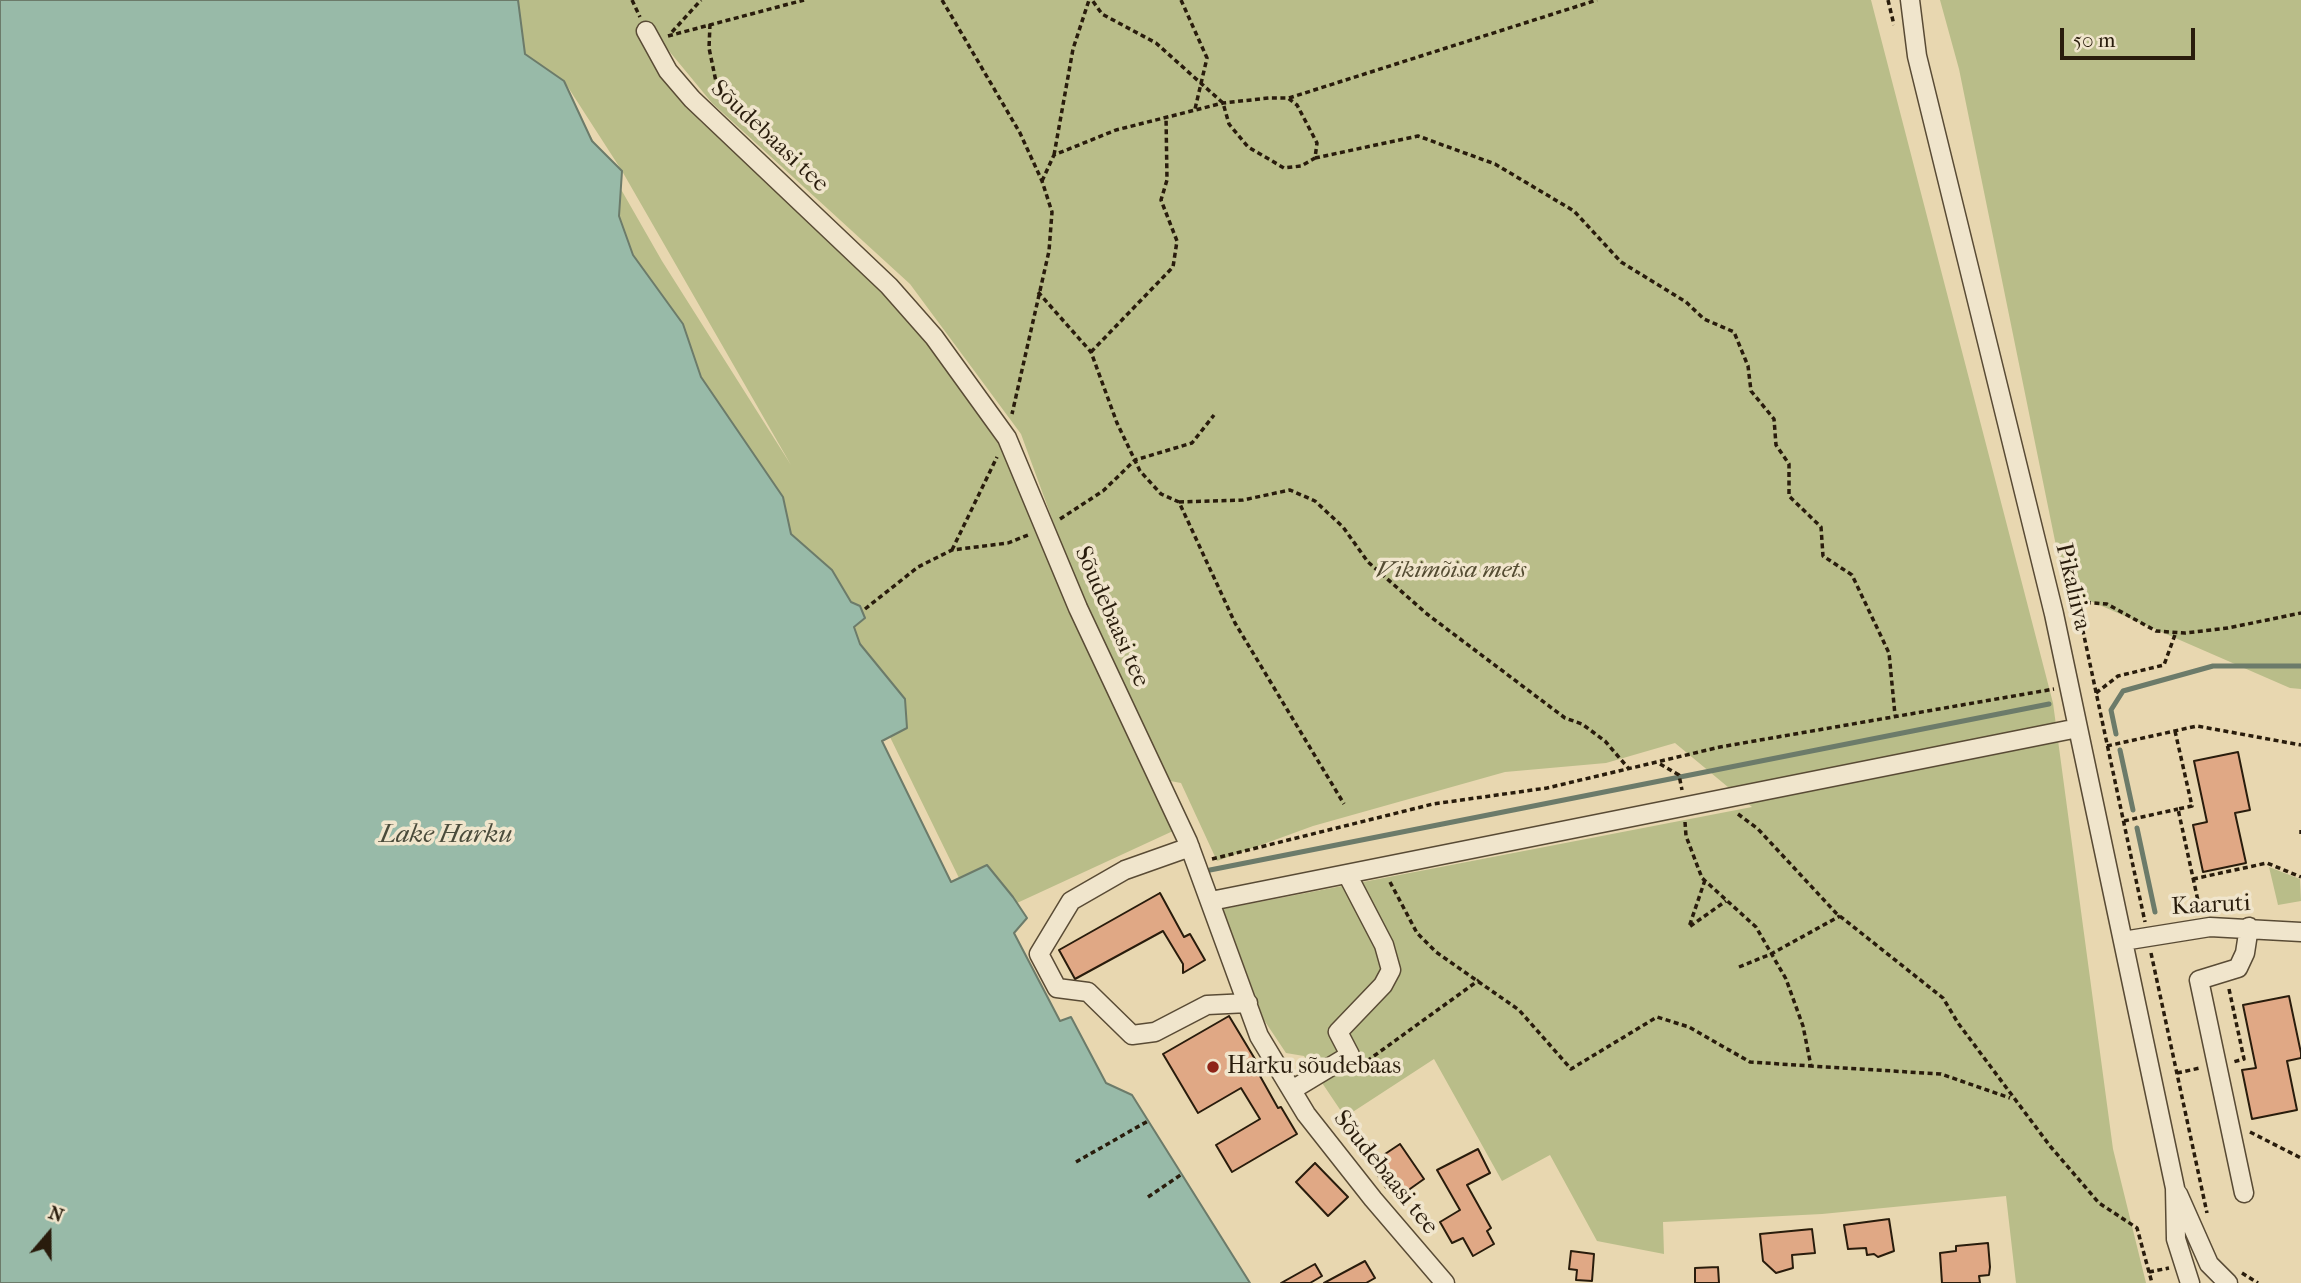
<!DOCTYPE html>
<meta charset="utf-8">
<style>
body{margin:0}
#map{position:relative;width:2301px;height:1283px;overflow:hidden;background:#e8d7b0;font-family:"IM FELL French Canon",serif}
canvas{display:block}
.north{position:absolute;left:14px;top:1199px;width:70px;height:70px;-webkit-text-stroke:5px #f0e5cc;paint-order:stroke;rotate:20deg;font-size:19px;font-weight:700;line-height:28px;text-align:center;color:#291c0c}
.north::after{content:'';display:block;margin:auto;width:24px;height:32px;background:#291c0c;clip-path:polygon(50% 0,100% 100%,50% 72%,0 100%)}
.scale{position:absolute;left:2060px;top:28px;width:135px;height:32px;box-sizing:border-box;border:4px solid #291c0c;border-top:0;padding-left:9px;font-size:21px;line-height:24px;white-space:nowrap;color:#291c0c;-webkit-text-stroke:5px #f0e5cc;paint-order:stroke}
</style>
<div id="map">
<canvas width="2301" height="1283"></canvas>
<div class="north">N</div>
<div class="scale">50 m</div>
</div>
<script>
const g = document.querySelector('canvas').getContext('2d');
g.lineJoin = 'round';
function paint(path, color) {
  g.fillStyle = color;
  g.fill(path, 'evenodd');
}
function toPath(rows) {
  const path = new Path2D();
  for (const r of rows) {
    path.moveTo(r[0], r[1]);
    for (let i = 2; i < r.length; i += 2) path.lineTo(r[i], r[i + 1]);
  }
  return path;
}
function trace(path, color, width, dash) {
  g.strokeStyle = color;
  g.lineWidth = width;
  g.lineCap = dash ? 'butt' : 'round';
  g.setLineDash(dash || []);
  g.stroke(path);
}
function write(font, color, halo, rows, align = 'center') {
  g.font = font + ' "IM FELL French Canon",serif';
  g.lineWidth = 7;
  g.setLineDash([]);
  g.textBaseline = 'middle';
  g.strokeStyle = halo;
  g.fillStyle = color;
  for (const [text, x, y, turn = 0] of rows) {
    g.save();
    g.translate(x, y);
    g.rotate((+turn || 0) * Math.PI / 180);
    g.textAlign = isNaN(turn) ? turn : align;
    if (halo) g.strokeText(text, 0, 0);
    g.fillText(text, 0, 0);
    g.restore();
  }
}
const green = toPath([
 [518,0,1871,0,2053,703,2113,1149,2146,1283,2016,1283,2006,1196,1822,1214,1663,1222,1664,1254,1597,1241,1550,1155,1502,1181,1434,1059,1345,1117,1304,1056,1286,1053,1264,1020,1223,909,1752,807,1675,743,1606,763,1505,772,1313,826,1217,861,1181,783,1165,780,1081,598,1021,434,910,284,712,103,660,40,643,47,700,121,830,237,927,341,1000,446,1173,831,1017,903,987,865,959,878,890,737,882,741,853,627,865,619,860,606,769,618,532,131,514,58,563,88,662,261,791,465,622,171,564,81,525,55],
 [1940,0,2301,0,2301,689,2290,688,2065,590,1959,69],
 [2269,867,2300,879,2301,901,2278,905]
]);
const water = toPath([
 [0,0,518,0,525,54,564,81,592,141,622,171,619,216,633,255,683,324,701,377,783,497,791,534,832,570,851,602,860,606,865,618,854,627,860,644,905,699,907,728,882,741,951,882,987,865,1013,897,1027,918,1014,933,1060,1021,1071,1017,1106,1083,1132,1095,1250,1283,0,1283,0,0]
]);
const stream = toPath([
 [2116,734,2111,710,2123,691,2213,666,2301,666],
 [2120,750,2133,810],
 [2137,828,2155,912],
 [1210,870,2049,704]
]);
const building = toPath([
 [2238,752,2250,810,2235,813,2246,863,2203,872,2193,825,2207,822,2194,761,2238,752],
 [1160,893,1184,937,1190,934,1205,960,1183,973,1183,964,1163,931,1075,979,1059,950,1160,893],
 [2289,996,2301,1053,2301,1058,2287,1061,2297,1110,2252,1119,2242,1070,2256,1068,2243,1005,2289,996],
 [1229,1016,1264,1074,1260,1076,1278,1108,1281,1107,1297,1134,1232,1172,1216,1145,1260,1119,1241,1088,1198,1113,1163,1054,1229,1016],
 [1400,1144,1424,1179,1400,1196,1392,1184,1386,1188,1377,1174,1383,1171,1376,1160,1400,1144],
 [1478,1149,1490,1173,1467,1185,1491,1228,1487,1231,1494,1244,1473,1256,1463,1238,1452,1243,1440,1222,1460,1210,1437,1170,1478,1149],
 [1315,1163,1348,1197,1328,1216,1296,1182,1315,1163],
 [1889,1219,1894,1251,1878,1257,1874,1254,1867,1255,1866,1248,1848,1249,1844,1225,1889,1219],
 [1812,1229,1815,1253,1792,1255,1793,1268,1776,1273,1763,1261,1760,1234,1812,1229],
 [1988,1243,1990,1267,1989,1275,1979,1276,1980,1283,1942,1283,1940,1253,1956,1251,1956,1246,1988,1243],
 [1571,1251,1594,1254,1592,1281,1576,1280,1577,1270,1569,1269,1571,1251],
 [1365,1261,1375,1278,1366,1283,1324,1283,1365,1261],
 [1315,1264,1322,1276,1310,1283,1281,1283,1315,1264],
 [1718,1267,1719,1283,1695,1283,1695,1268,1718,1267]
]);
const path = toPath([
 [632,0,640,17],
 [942,0,1020,133,1042,181,1052,212,1049,251,1012,414],
 [1181,0,1207,58,1195,109],
 [1888,0,1894,25],
 [710,24,709,48,720,101],
 [672,32,701,0],
 [668,36,804,0],
 [1289,98,1597,0],
 [1054,155,1073,49,1089,0],
 [1315,158,1418,136,1495,164,1574,211,1621,262,1686,302,1704,319,1734,332,1748,366,1751,391,1774,419,1776,445,1789,464,1789,496,1821,527,1823,556,1852,575,1889,653,1895,715],
 [1042,181,1054,155,1116,130,1223,103,1269,98,1288,98,1297,105,1317,143,1315,158,1301,166,1284,168,1248,147,1229,124,1223,103,1156,43,1102,14,1092,0],
 [1038,292,1091,352,1117,423,1140,471,1161,494,1179,502,1235,623,1344,804],
 [1091,352,1173,267,1177,241,1161,200,1167,180,1166,116],
 [1179,502,1243,500,1290,490,1315,501,1343,527,1368,562,1427,614,1565,718,1582,724,1605,741,1629,769],
 [1060,519,1103,491,1135,460,1192,443,1214,415],
 [952,550,997,457],
 [2069,601,2107,604,2156,631,2185,633,2228,628,2301,613],
 [2071,608,2080,617,2145,922],
 [865,609,918,567,952,550,1008,543,1028,535],
 [2096,693,2118,676,2164,665,2176,632],
 [2175,731,2192,806,2178,809,2200,910],
 [2107,746,2197,726,2301,745],
 [1660,764,1679,775,1682,790],
 [1738,814,1758,829,1836,913,1943,998,1958,1023,2050,1146,2099,1203,2137,1228,2152,1283],
 [2124,821,2178,809],
 [1685,822,1686,836,1702,878,1756,927,1786,979,1803,1026,1811,1066,1941,1074,2010,1098],
 [2301,830,2301,834],
 [1212,859,1433,804,1547,788,1720,747,2054,689],
 [2193,879,2267,863,2301,877],
 [1705,880,1689,927,1726,901],
 [1390,882,1417,933,1436,952,1519,1010,1571,1069,1657,1017,1689,1027,1750,1062,1811,1066],
 [2151,953,2207,1213],
 [1739,967,1771,954,1840,916],
 [2229,989,2244,1059,2233,1062],
 [1367,1061,1479,980],
 [2177,1073,2200,1068],
 [2250,1132,2301,1158],
 [1076,1162,1148,1121],
 [1148,1197,1182,1174],
 [2149,1272,2169,1268],
 [2242,1273,2258,1283]
]);
const minor = toPath([
 [1910,0,1917,56,2054,614,2175,1188,2176,1239,2190,1283],
 [646,31,668,71,692,99,889,286,934,337,1007,438,1078,608,1188,842,1259,1036,1306,1114,1373,1199,1445,1283],
 [1190,847,1125,870,1071,901,1039,954,1057,988,1088,992,1132,1035,1155,1032,1207,1005,1248,1003],
 [1211,901,2078,728],
 [2123,941,2210,927,2301,932],
 [1292,1090,1350,1055,1338,1032,1383,985,1391,970,1384,945,1347,874],
 [2244,1193,2199,980,2238,968,2245,953,2249,927],
 [2178,1194,2209,1264,2228,1283]
]);
const markers = [
 [1213,1067,7,"#8f2418"]
];
const streetNames = [
 ["Sõudebaasi tee",769,137,43],
 ["Pikaliiva",2072,587,77],
 ["Sõudebaasi tee",1111,617,66],
 ["Kaaruti",2211,906,-3],
 ["Sõudebaasi tee",1385,1173,51]
];
const parkNames = [
 ["Vikimõisa mets",1451,571]
];
const poiNames = [
 ["Harku sõudebaas",1227,1067]
];
const waterNames = [
 ["Lake Harku",446,836]
];
paint(green, '#b9bd89');
paint(water, '#98baa8');
trace(water, '#6c7b6a', 2);
trace(stream, '#6c7b6a', 5);
paint(building, '#e0a885');
trace(building, '#291c0c', 2);
trace(minor, '#594b35', 21);
trace(path, '#291c0c', 3.5, [5, 3.5]);
trace(minor, '#f0e5cc', 18);
for (const [x, y, r, color] of markers) {
  const dot = new Path2D();
  dot.arc(x, y, r, 0, 2 * Math.PI);
  g.fillStyle = color;
  g.fill(dot);
  trace(dot, '#f0e5cc', 2.5);
}
write('24px', '#291c0c', '#f0e5cc', streetNames);
write('italic 24px', '#544c32', '#f0e5cc', parkNames);
write('24px', '#291c0c', '#f0e5cc', poiNames, 'left');
write('italic 26px', '#4a4b3b', '#f0e5cc', waterNames);
</script>
